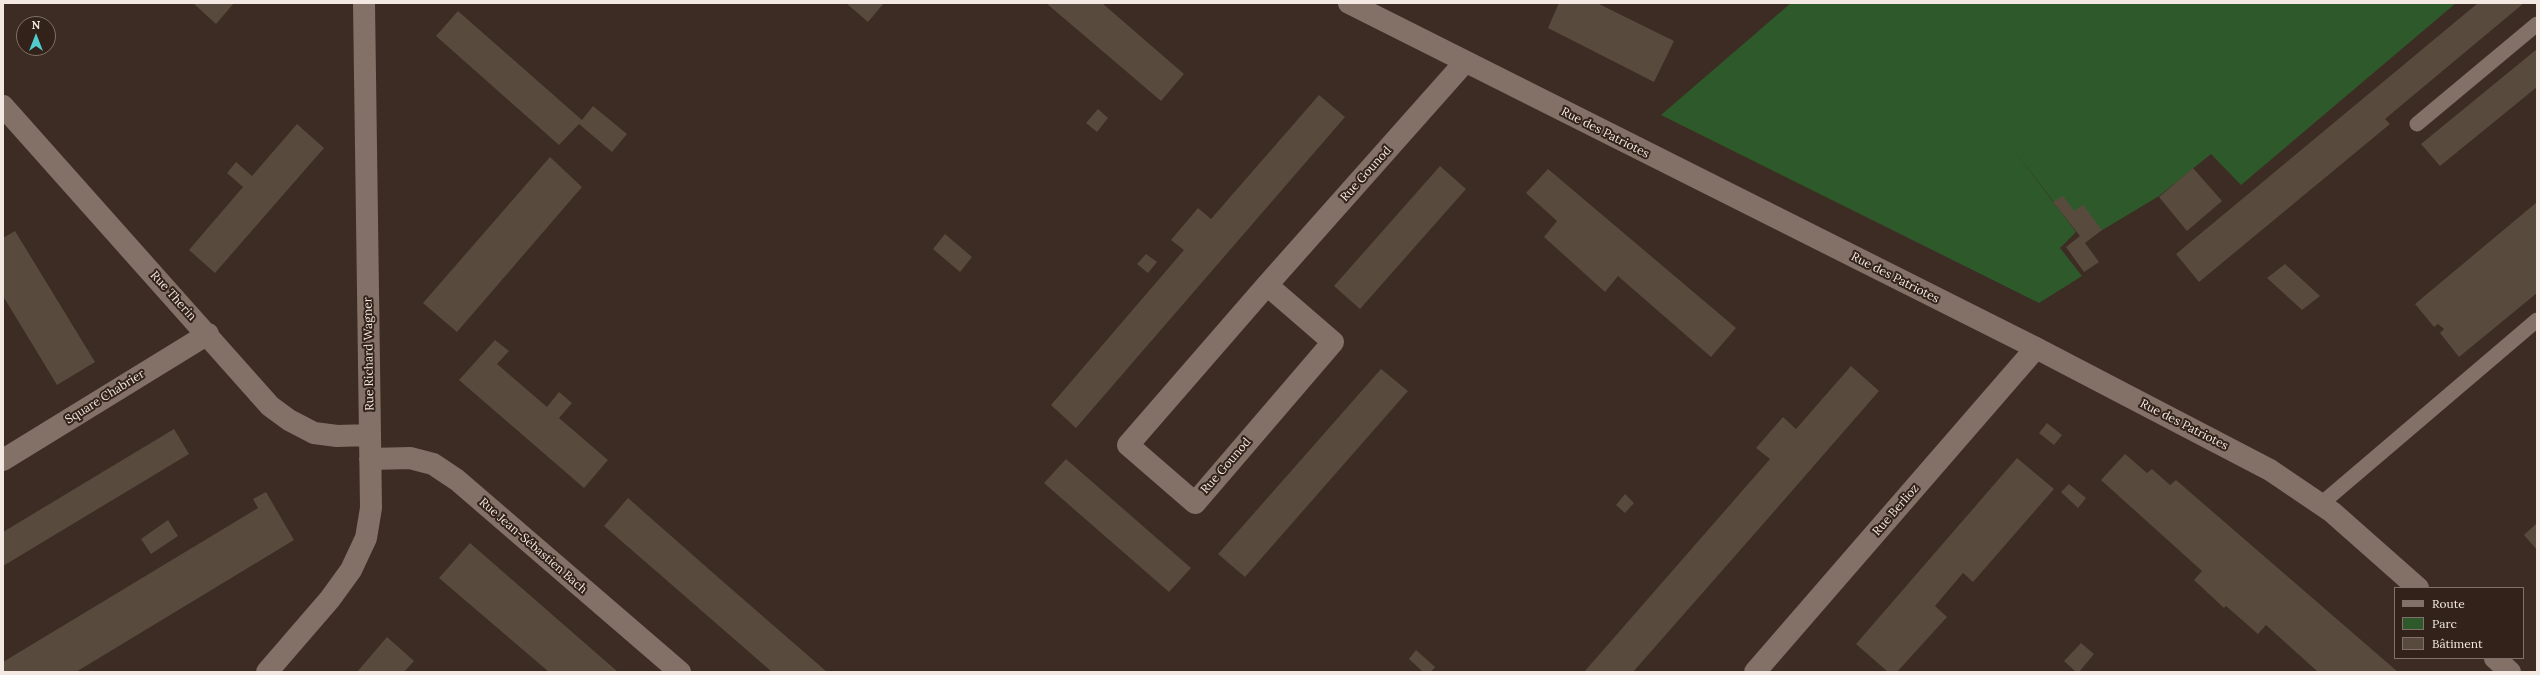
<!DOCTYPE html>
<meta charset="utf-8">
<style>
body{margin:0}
#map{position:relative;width:2540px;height:675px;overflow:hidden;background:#3c2c23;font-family:Lora,serif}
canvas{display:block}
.frame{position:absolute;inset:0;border:4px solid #f3e8e2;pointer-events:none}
.legend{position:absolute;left:2394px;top:587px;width:130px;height:72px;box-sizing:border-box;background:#322219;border:1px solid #7f7169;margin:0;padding:5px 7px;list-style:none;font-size:12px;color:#f3e8e2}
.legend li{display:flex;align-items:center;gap:8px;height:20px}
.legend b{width:20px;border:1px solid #7f7169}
.north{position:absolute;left:16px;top:16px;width:40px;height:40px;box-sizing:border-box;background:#322219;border:1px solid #7f7169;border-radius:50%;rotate:0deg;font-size:11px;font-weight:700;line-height:16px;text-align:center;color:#f3e8e2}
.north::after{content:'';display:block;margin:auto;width:14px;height:18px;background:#52cdcf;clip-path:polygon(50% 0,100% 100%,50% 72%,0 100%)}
</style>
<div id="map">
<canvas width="2540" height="675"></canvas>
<div class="frame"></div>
<ul class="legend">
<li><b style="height:5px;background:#837066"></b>Route</li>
<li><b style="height:11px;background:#2e5a2b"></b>Parc</li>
<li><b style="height:11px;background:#584a3d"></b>Bâtiment</li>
</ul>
<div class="north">N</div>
</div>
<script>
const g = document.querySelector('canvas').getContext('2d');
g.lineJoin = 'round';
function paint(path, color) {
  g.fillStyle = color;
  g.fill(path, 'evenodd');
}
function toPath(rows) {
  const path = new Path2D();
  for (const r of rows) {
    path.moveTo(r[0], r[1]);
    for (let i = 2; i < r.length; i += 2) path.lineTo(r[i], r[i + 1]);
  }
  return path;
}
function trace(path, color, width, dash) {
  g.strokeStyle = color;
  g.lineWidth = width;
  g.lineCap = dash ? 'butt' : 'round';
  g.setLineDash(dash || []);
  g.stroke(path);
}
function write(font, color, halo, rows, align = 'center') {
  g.font = font + ' Lora,serif';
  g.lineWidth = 4;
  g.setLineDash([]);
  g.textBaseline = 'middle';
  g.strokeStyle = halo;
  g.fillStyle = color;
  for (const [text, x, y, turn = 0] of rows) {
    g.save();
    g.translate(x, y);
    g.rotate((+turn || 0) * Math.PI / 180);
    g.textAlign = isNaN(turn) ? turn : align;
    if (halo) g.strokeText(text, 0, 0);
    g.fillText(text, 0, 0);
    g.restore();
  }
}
const green = toPath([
 [1791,3,2456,3,2241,185,2211,154,2159,196,2084,241,2010,145,2076,232,2060,248,2082,276,2039,303,1661,115]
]);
const building = toPath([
 [193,3,234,3,216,24],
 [846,3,884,3,868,22],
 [1046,3,1102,3,1184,74,1161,101],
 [1559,3,1597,3,1674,41,1654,82,1548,28],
 [2478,3,2524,3,2385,119,2390,124,2199,282,2176,254],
 [458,11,582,120,593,106,627,134,612,152,579,124,559,145,436,36],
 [2537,49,2537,87,2440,166,2421,144],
 [1319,95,1345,117,1076,428,1051,405,1184,250,1171,240,1198,208,1211,219],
 [1098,109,1108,118,1097,132,1086,123],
 [297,124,324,148,215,273,189,250,243,187,227,173,236,162,252,176],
 [550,157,582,187,457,332,423,303],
 [1440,166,1466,189,1360,309,1334,286],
 [2193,168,2222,201,2187,231,2159,197],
 [1548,169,1736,328,1711,357,1618,276,1605,292,1544,237,1557,221,1526,193],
 [2063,196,2074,211,2083,205,2102,230,2085,243,2099,262,2084,272,2066,247,2080,236,2053,202],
 [2537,202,2537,293,2459,357,2440,333,2444,329,2438,324,2434,327,2415,304],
 [15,231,95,362,57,385,3,296,3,238],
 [945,234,972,257,960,272,933,249],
 [1146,254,1157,262,1148,273,1137,264],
 [2285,264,2320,296,2302,310,2267,278],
 [495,340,509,351,497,364,547,407,559,392,572,403,559,418,608,460,584,488,459,380],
 [1851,366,1879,391,1771,515,1633,672,1584,672,1770,459,1756,448,1783,417,1796,429],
 [1381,369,1408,391,1245,577,1218,554],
 [2047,423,2062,435,2054,445,2039,433],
 [174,429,189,454,3,566,3,532],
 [2125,454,2147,473,2152,469,2170,485,2176,480,2398,672,2318,672,2266,625,2258,634,2226,606,2224,608,2194,580,2202,571,2101,480],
 [2017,458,2054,489,1973,582,1963,573,1935,606,1947,617,1897,672,1888,672,1856,644],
 [1066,459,1191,568,1169,592,1044,483],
 [2069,484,2086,498,2078,508,2061,492],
 [266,492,294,540,76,672,3,672,3,662,258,508,253,499],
 [1625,494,1634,503,1625,513,1616,505],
 [628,498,720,579,827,672,772,672,664,578,604,526],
 [168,520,178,536,151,554,141,539],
 [2537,523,2537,550,2524,535],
 [470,543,618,672,549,672,439,578],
 [387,637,414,661,404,672,357,672],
 [2081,643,2094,654,2079,672,2076,672,2064,661],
 [1416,650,1435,667,1431,672,1423,672,1409,659]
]);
const service = toPath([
 [2417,124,2537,24],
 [2321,504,2537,320]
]);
const minor = toPath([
 [3,106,270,406,289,420,314,433,337,436,370,435],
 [1267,285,1333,342,1195,503,1128,445,1267,285,1465,62],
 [370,459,410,458,433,464,457,480,680,672],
 [3,460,208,334],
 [267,672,330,599,351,570,366,538,371,508,364,3],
 [1755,672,2036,348]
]);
const tertiary = toPath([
 [1349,3,2036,348,2270,470,2332,512,2418,588],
 [2495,658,2510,672]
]);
const streetNames = [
 ["Rue des Patriotes",1605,133,27],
 ["Rue Gounod",1366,174,-48],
 ["Rue des Patriotes",1895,278,27],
 ["Rue Therin",173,296,48],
 ["Rue Richard Wagner",369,354,-91],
 ["Square Chabrier",105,397,-32],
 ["Rue des Patriotes",2184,425,27],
 ["Rue Gounod",1226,466,-49],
 ["Rue Berlioz",1896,510,-49],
 ["Rue Jean-Sébastien Bach",533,546,41]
];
paint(green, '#2e5a2b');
paint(building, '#584a3d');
trace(service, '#837066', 15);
trace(minor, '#837066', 22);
trace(tertiary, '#837066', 22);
write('12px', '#f3e8e2', '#322219', streetNames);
</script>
